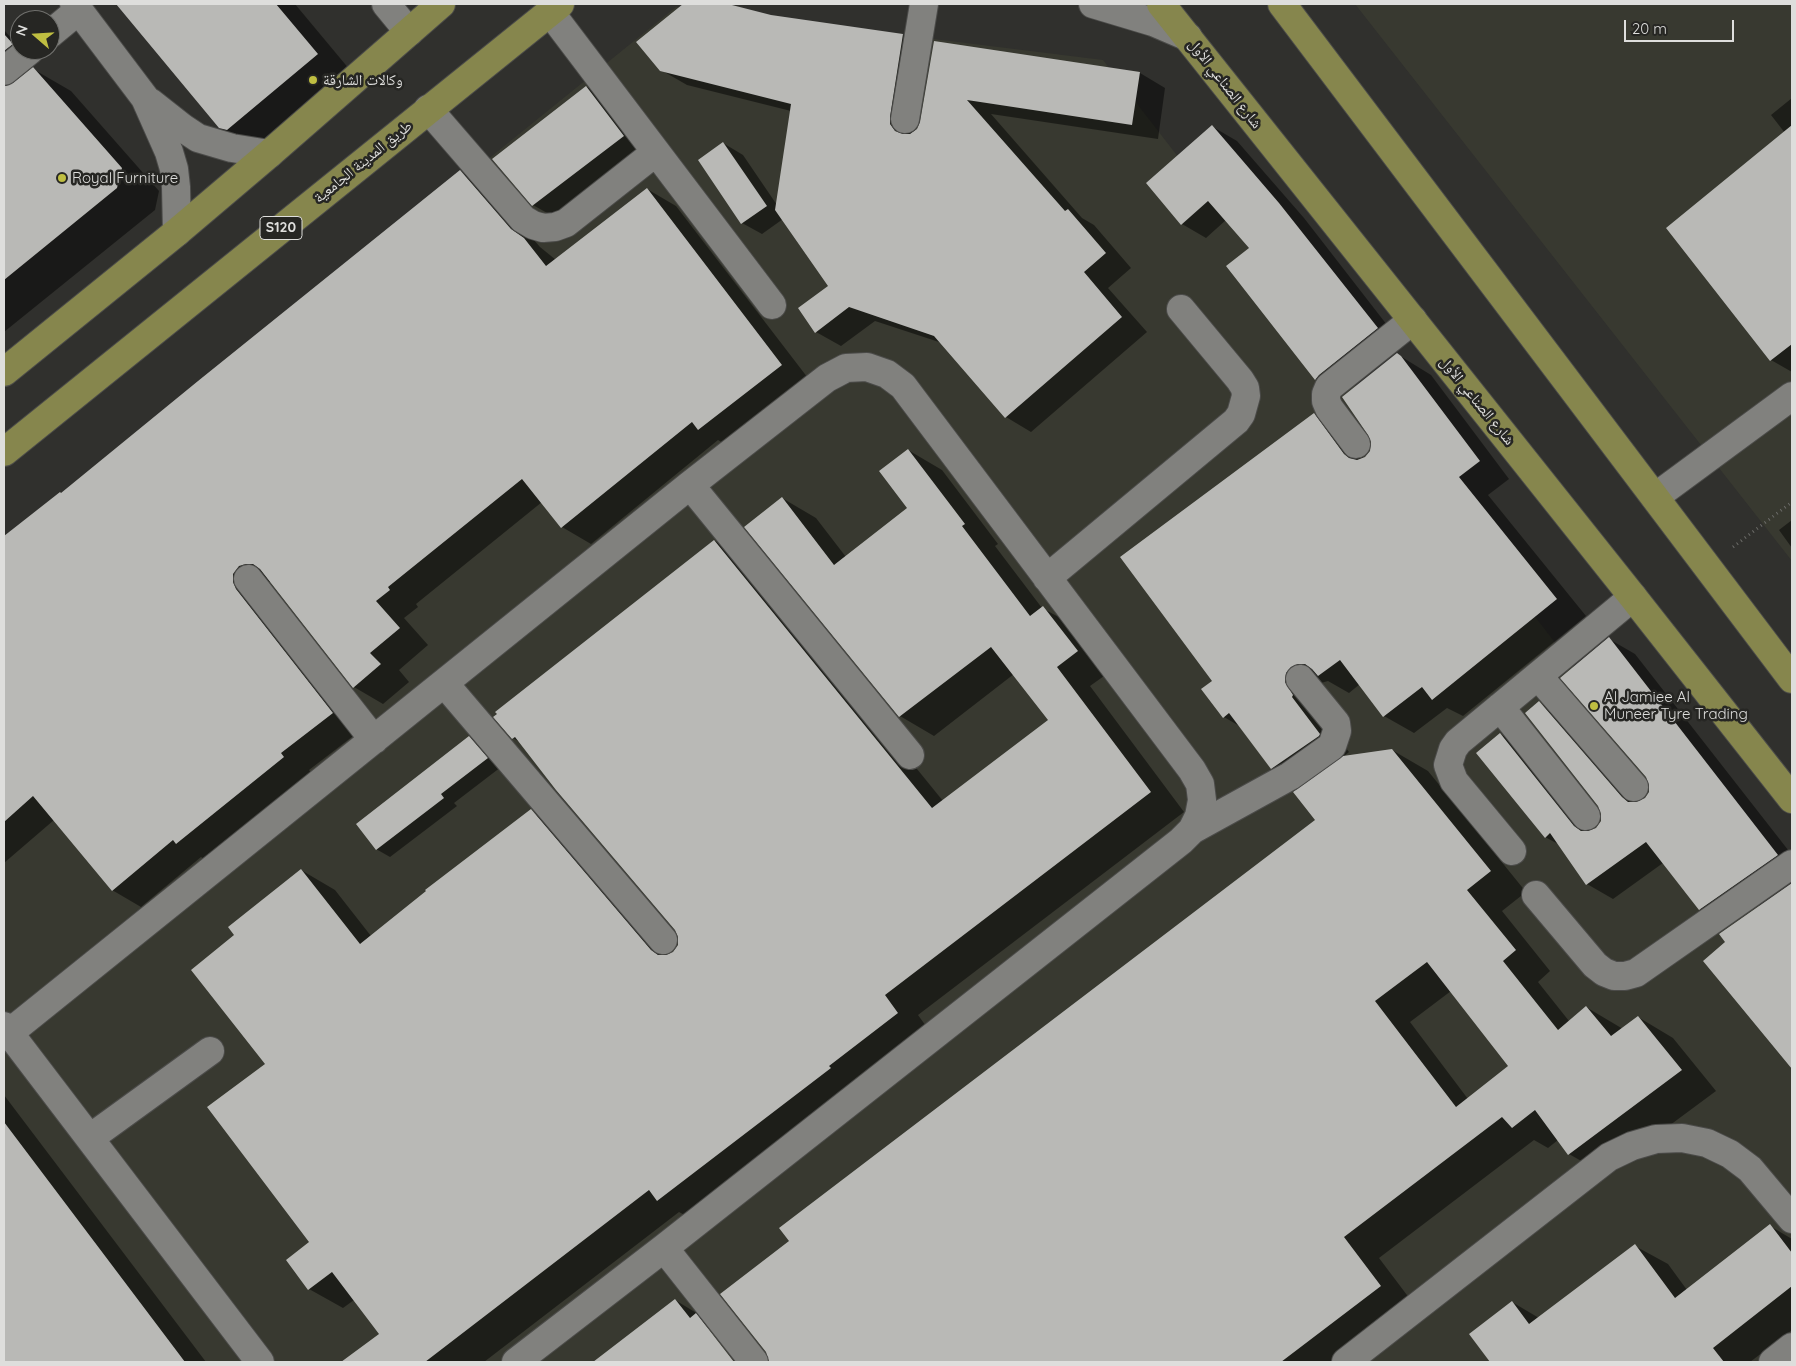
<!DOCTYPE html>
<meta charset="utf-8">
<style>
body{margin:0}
#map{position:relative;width:1796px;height:1366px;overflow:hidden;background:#30302d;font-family:Quicksand,sans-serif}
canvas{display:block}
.frame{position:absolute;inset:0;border:5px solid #dededc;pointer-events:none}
.north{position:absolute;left:10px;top:10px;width:50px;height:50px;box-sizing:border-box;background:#262623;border:1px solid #70706d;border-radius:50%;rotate:289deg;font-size:14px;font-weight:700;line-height:20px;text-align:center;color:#dededc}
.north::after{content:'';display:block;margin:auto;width:18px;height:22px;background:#bfbe41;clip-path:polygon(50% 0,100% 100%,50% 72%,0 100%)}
.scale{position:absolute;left:1624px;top:20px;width:110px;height:22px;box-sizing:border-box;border:2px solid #dededc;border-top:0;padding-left:6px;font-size:15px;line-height:18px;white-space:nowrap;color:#dededc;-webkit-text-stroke:4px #262623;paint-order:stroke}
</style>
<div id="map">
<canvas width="1796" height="1366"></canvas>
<div class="frame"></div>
<div class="north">N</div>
<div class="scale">20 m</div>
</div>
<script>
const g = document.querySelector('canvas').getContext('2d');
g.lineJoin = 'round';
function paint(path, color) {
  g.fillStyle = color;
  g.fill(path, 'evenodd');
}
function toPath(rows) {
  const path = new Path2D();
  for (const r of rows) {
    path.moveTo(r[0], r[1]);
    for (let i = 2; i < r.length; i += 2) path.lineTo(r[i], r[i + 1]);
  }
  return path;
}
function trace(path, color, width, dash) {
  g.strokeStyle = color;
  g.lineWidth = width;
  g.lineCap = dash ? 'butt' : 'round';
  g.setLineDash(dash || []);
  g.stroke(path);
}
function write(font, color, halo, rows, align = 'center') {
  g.font = font + ' Quicksand,"Noto Naskh Arabic",sans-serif';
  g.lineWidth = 5;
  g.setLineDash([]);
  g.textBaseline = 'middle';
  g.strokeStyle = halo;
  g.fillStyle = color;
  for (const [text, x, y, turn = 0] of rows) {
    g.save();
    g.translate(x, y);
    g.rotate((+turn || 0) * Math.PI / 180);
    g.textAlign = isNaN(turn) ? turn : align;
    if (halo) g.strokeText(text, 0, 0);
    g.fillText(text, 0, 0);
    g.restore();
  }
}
const built = toPath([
 [1355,4,1792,4,1792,561],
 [676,7,1103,60,1792,948,1792,1362,4,1362,4,551]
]);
const shadow = toPath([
 [117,4,295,4,355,76,258,149,219,127],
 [685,4,723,4,771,16,903,35,928,49,915,132,918,130,921,122,935,42,1140,73,1165,88,1158,139,991,114,1082,218,1094,225,1131,268,1108,288,1147,332,1031,432,1006,417,942,343,875,321,841,346,816,332,829,286,783,219,762,234,742,223,723,143,743,155,777,205,791,111,687,85,661,70,638,42],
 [4,30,20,48,4,65],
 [33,69,71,91,159,191,155,210,4,332,4,112,20,99],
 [587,87,616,104,653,153,563,222,533,205],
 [1792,98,1792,372,1771,360,1785,133,1771,115],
 [1213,127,1237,141,1304,218,1401,343,1340,393,1316,379,1228,267,1251,249,1226,220,1206,238,1182,224],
 [460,172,490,189,540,247,556,260,647,189,676,206,811,382,728,446,718,440,591,544,562,527,542,502,416,604,418,607,404,618,428,645,399,670,409,682,383,704,354,687,271,581,268,583,361,730,309,770,312,774,206,860,201,857,141,907,112,890,54,820,4,863,4,782,35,755,9,725,4,729,4,537,60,493,62,494],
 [1397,354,1431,375,1509,479,1488,495,1586,616,1463,716,1447,708,1414,733,1384,716,1360,684,1349,693,1328,681,1321,683,1321,714,1349,752,1343,757,1392,750,1428,771,1526,892,1502,911,1550,971,1538,982,1569,1021,1586,1007,1623,1029,1638,1017,1673,1038,1716,1091,1604,1174,1569,1154,1558,1140,1548,1148,1534,1140,1379,1258,1416,1307,1343,1362,783,1362,768,1354,1317,820,1304,786,1272,768,1241,727,1224,717,1214,682,1314,414,1344,431,1364,459,1371,451],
 [1451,991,1510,1066,1468,1099,1410,1022],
 [908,450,942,470,998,544,995,546,1042,608,1077,627,1111,671,1090,686,1184,812,918,1015,931,1033,692,1219,679,1212,484,1362,352,1362,349,1358,381,1334,354,1300,343,1308,309,1289,310,1242,236,935,301,870,335,890,371,936,531,811,565,830,671,954,674,953,679,945,679,936,676,929,521,743,513,738,495,717,715,541,748,561,943,801,1050,720,1014,674,934,736,900,716,746,527,782,498,816,518,846,557,909,509],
 [1792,520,1792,548,1779,530],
 [1609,639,1635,654,1792,855,1727,924,1700,909,1663,863,1613,899,1587,884,1560,845,1545,837,1500,734,1527,749,1592,831,1597,829,1602,822,1603,814,1539,703,1566,718,1639,803,1645,799,1650,792,1651,784],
 [469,737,483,745,501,767,454,803,457,806,390,857,376,849],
 [1792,884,1792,1067,1704,961,1727,943,1720,935],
 [4,1095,206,1362,4,1362],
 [1770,1226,1792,1239,1792,1330,1750,1362,1492,1362,1470,1334,1512,1302,1539,1318,1635,1246,1668,1264,1687,1290],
 [675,1300,713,1323,754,1362,736,1362,709,1328,703,1325,733,1362,594,1362]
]);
const building = toPath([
 [116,4,276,4,318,54,227,130,219,128],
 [683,4,728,4,771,15,903,34,890,117,890,124,895,131,903,134,910,134,917,129,920,122,934,41,1140,72,1132,125,967,100,1065,211,1068,209,1106,253,1084,272,1122,317,1005,418,934,336,849,307,815,333,798,308,828,286,775,210,791,104,660,71,636,42],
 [4,34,13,44,4,51],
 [33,67,122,168,117,188,4,280,4,86,13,83],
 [586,86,624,136,532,206,492,159],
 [1212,125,1279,203,1378,328,1319,375,1315,380,1226,266,1249,248,1208,201,1181,225,1146,183],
 [1792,125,1792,344,1770,361,1666,228],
 [723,142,767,206,741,224,698,160],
 [460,170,511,229,524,238,546,266,647,188,782,365,698,430,692,422,561,528,522,479,388,587,390,590,376,601,400,628,370,653,381,664,353,688,260,569,253,564,246,564,239,566,233,574,233,582,236,589,333,713,281,753,284,757,176,844,173,840,112,891,33,796,4,822,4,536,60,492,61,493,198,381],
 [1397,353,1401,356,1480,461,1459,477,1557,599,1432,700,1422,687,1383,717,1340,660,1318,676,1312,669,1305,664,1298,664,1291,667,1286,673,1285,682,1293,695,1292,697,1320,734,1319,736,1271,769,1229,713,1223,718,1201,689,1212,681,1120,557,1314,413,1344,454,1349,458,1357,460,1365,457,1370,451,1371,442,1368,435,1342,397],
 [908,449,965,524,962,526,1030,616,1043,606,1078,651,1057,667,1151,792,885,995,898,1013,829,1066,831,1068,657,1201,649,1190,425,1362,341,1362,379,1334,332,1272,308,1290,286,1260,309,1242,207,1107,265,1064,191,970,234,935,228,927,301,869,360,944,426,891,425,890,531,809,651,950,658,955,666,955,673,952,678,945,678,937,675,930,556,790,515,737,512,739,493,717,497,714,495,712,714,540,932,808,1048,720,991,647,899,717,744,527,782,497,834,565,907,508,879,471],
 [1609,637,1778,855,1699,910,1646,842,1586,885,1550,833,1545,838,1476,753,1500,733,1574,826,1581,831,1588,831,1596,828,1601,821,1601,814,1598,806,1525,713,1539,701,1622,797,1628,802,1636,802,1645,798,1649,792,1649,785,1646,777,1560,678],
 [469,736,488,758,441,794,444,798,376,850,356,824],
 [1392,749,1491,871,1467,890,1516,950,1503,961,1558,1030,1586,1006,1611,1036,1638,1016,1682,1070,1568,1155,1535,1110,1512,1128,1502,1117,1344,1237,1381,1286,1281,1362,769,1362,766,1352,720,1294,789,1241,779,1228,1315,820,1293,792,1343,756],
 [1427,962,1508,1066,1456,1107,1375,1001],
 [1792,883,1792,1069,1703,961,1725,942,1719,934],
 [4,1122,185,1362,4,1362],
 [1770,1224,1792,1253,1792,1286,1713,1348,1724,1362,1490,1362,1469,1334,1512,1301,1529,1324,1635,1244,1675,1298],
 [675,1299,690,1318,696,1313,734,1362,593,1362]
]);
const path = toPath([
 [1733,547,1792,502]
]);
const minor = toPath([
 [74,4,145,98,169,152,174,169,176,187,177,232],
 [386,4,409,32],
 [1093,4,1153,22,1188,37],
 [550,12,772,305],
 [50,34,79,10],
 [4,71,30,50],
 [150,102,183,128,198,138,232,148,269,154],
 [428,109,523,219,533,225,543,228,555,227,566,223,656,152],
 [905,119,924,4],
 [1356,444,1329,408,1326,401,1326,394,1329,387,1413,320],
 [690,485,910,755],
 [1655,497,1792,396],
 [1047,578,1236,421,1241,414,1246,396,1245,388,1240,380,1181,309],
 [248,579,374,740],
 [1538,676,1634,787],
 [444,683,663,940],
 [1500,707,1586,816],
 [1192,830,1290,776,1332,746,1337,731,1336,723,1300,679],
 [1512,851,1454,781,1448,765,1453,749,1458,742,1633,597],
 [1536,895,1595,965,1604,972,1614,976,1625,976,1636,973,1792,864],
 [4,1026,260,1362],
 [9,1033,690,485,827,378,846,368,867,367,887,374,903,386,1192,770,1200,784,1202,800,1199,816,1192,830,1181,841,664,1248,516,1362],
 [90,1138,210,1051],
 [664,1248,754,1362],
 [1346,1362,1609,1157,1632,1146,1656,1139,1682,1138,1707,1143,1730,1154,1750,1169,1792,1219],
 [1773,1362,1792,1347]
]);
const major = toPath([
 [1161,4,1633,597,1792,799],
 [1282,4,1792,679],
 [4,372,177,232,269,154,441,4],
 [4,452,560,4]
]);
const markers = [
 [313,80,5,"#bfbe41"],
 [62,178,5,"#bfbe41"],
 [1594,706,5,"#bfbe41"]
];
const shields = [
 [281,228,42]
];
const shieldNames = [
 ["S120",281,228]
];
const poiNames = [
 ["وكالات الشارقة",323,80],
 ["Royal Furniture",72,178],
 ["Al Jamiee Al",1604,697],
 ["Muneer Tyre Trading",1604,714]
];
const streetNames = [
 ["شارع الصناعي الأول",1225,84,52],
 ["طريق المدينة الجامعية",363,162,-39],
 ["شارع الصناعي الأول",1477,401,51]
];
paint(built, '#383930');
paint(shadow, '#0007');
paint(building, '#b9b9b6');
trace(minor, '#4b4b49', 30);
trace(major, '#4b4b49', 30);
trace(path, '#6c6c69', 3, [1, 4]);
trace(minor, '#81817e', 28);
trace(major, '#86864d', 28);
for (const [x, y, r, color] of markers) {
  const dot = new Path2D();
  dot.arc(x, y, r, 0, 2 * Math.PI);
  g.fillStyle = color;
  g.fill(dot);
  trace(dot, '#262623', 2);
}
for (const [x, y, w] of shields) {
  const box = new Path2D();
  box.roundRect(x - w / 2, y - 11.5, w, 23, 4);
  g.fillStyle = '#262623';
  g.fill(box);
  trace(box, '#dededc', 1);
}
write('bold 14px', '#dededc', null, shieldNames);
write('15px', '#dededc', '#262623', poiNames, 'left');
write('15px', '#dededc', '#262623', streetNames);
</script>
